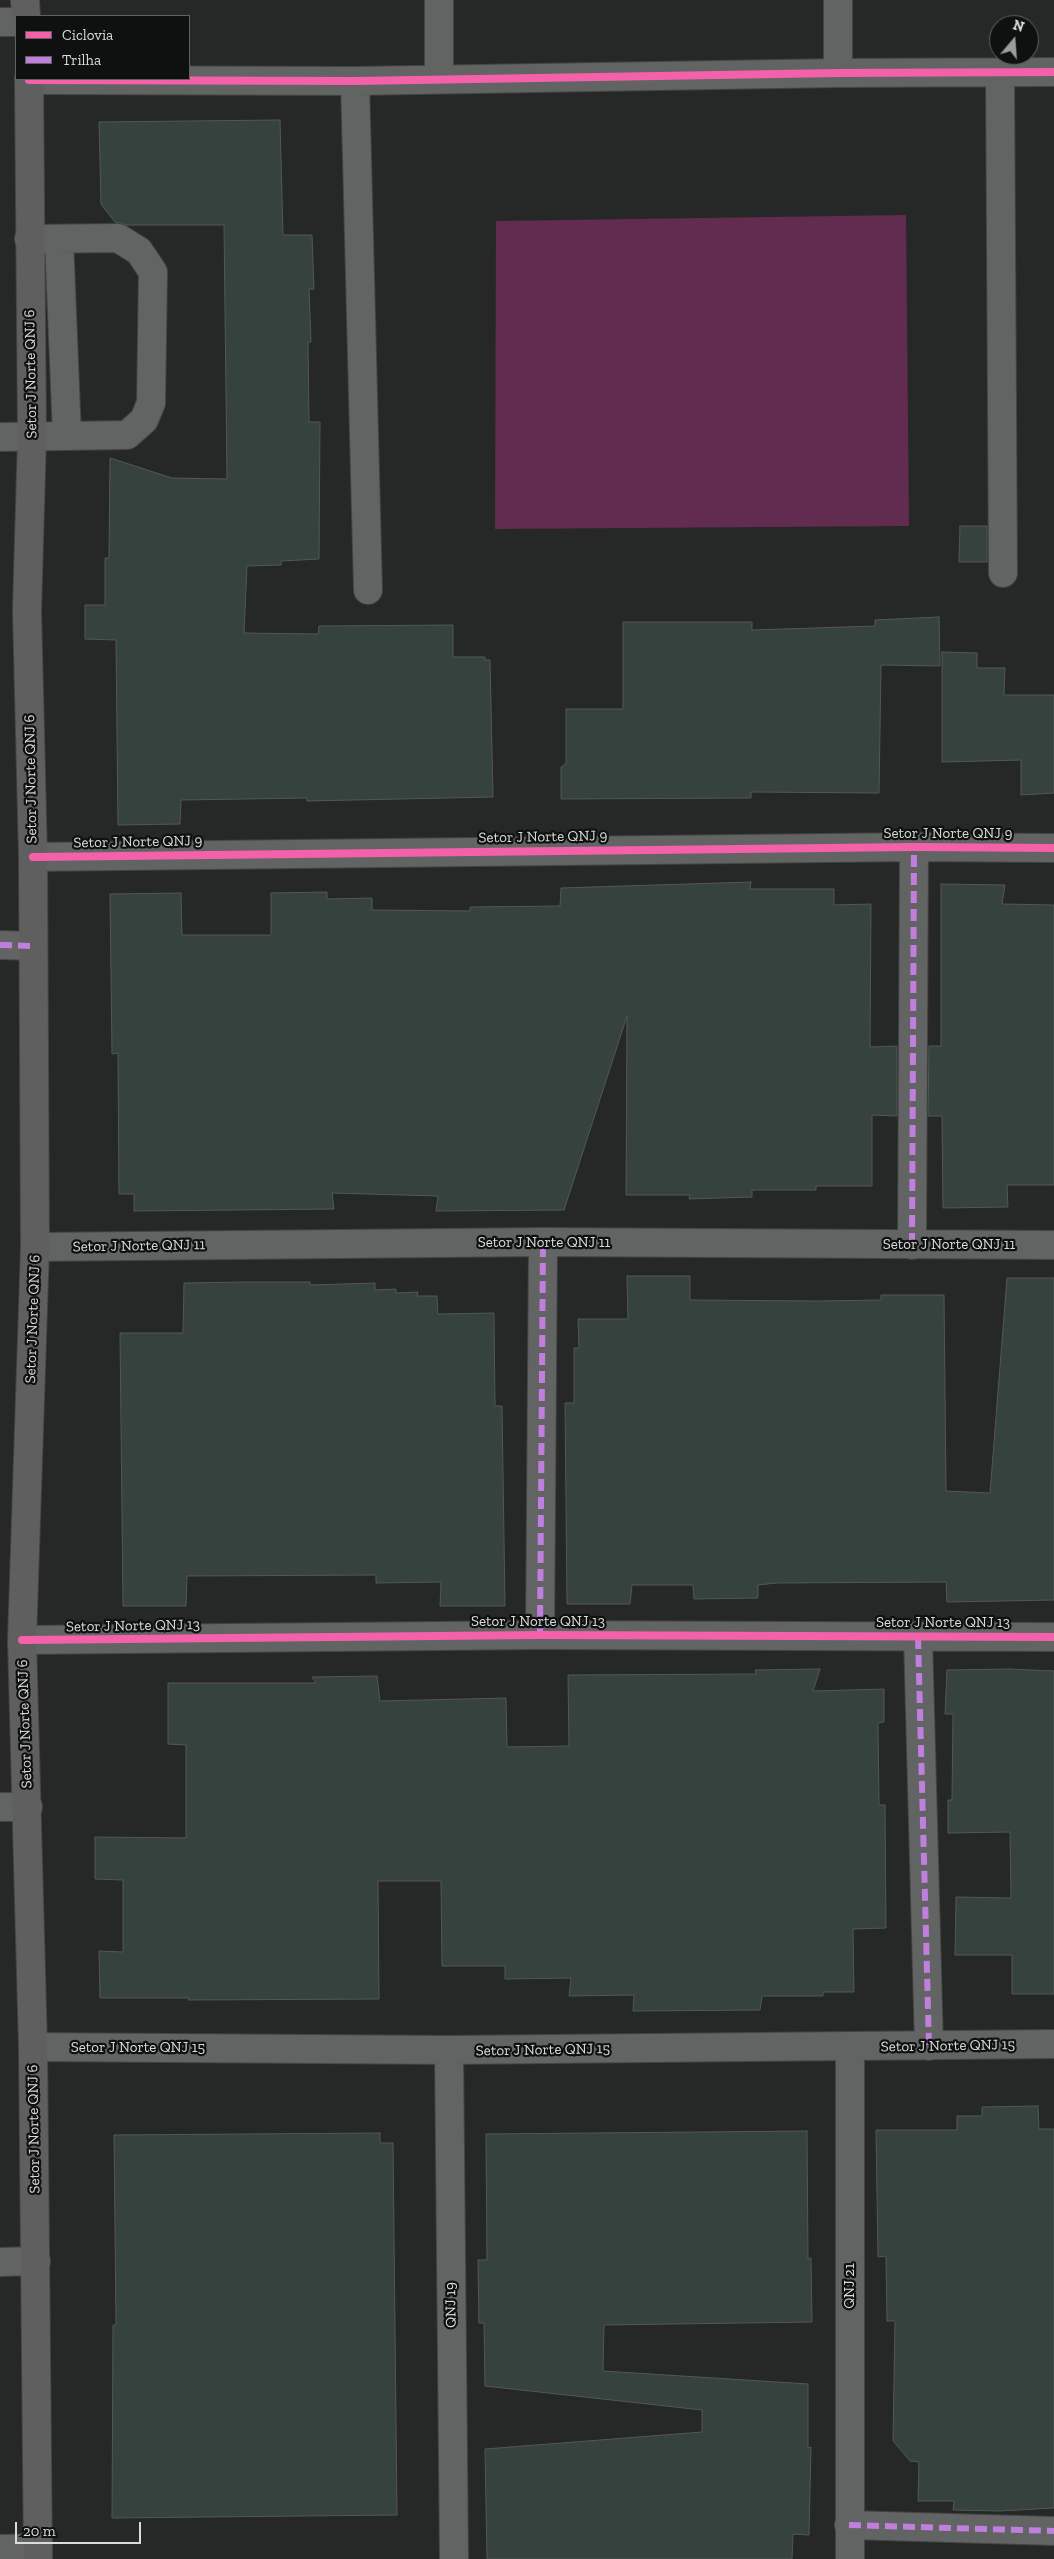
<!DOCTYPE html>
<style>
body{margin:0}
#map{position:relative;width:1054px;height:2559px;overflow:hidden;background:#252827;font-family:"Zilla Slab",serif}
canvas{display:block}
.legend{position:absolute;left:15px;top:15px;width:175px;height:65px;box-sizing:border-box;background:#0f1110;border:1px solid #606261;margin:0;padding:6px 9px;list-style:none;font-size:15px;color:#d9dcdb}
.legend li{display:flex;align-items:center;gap:10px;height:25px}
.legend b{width:25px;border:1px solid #606261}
.north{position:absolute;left:989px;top:15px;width:50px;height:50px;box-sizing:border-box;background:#0f1110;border:1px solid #606261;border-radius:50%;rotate:18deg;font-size:14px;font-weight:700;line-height:20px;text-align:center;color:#d9dcdb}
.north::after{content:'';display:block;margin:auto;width:18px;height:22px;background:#9a9d9c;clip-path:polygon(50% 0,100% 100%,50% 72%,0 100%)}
.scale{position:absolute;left:15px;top:2522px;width:126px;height:22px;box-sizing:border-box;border:2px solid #d9dcdb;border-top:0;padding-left:6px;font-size:15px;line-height:18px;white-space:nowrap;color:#d9dcdb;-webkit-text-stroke:4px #0f1110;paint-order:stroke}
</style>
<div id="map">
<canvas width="1054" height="2559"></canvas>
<ul class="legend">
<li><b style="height:6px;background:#f560ab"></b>Ciclovia</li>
<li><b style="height:6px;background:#c07fdc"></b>Trilha</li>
</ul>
<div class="north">N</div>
<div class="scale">20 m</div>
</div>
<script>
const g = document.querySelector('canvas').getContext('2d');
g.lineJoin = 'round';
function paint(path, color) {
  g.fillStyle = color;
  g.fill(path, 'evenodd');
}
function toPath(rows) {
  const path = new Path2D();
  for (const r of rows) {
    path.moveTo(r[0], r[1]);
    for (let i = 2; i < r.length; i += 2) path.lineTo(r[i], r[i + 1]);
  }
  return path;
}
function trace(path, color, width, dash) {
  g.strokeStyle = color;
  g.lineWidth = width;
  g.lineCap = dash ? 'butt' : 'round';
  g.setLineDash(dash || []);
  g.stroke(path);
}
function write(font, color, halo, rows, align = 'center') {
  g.font = font + ' "Zilla Slab",serif';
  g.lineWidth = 4.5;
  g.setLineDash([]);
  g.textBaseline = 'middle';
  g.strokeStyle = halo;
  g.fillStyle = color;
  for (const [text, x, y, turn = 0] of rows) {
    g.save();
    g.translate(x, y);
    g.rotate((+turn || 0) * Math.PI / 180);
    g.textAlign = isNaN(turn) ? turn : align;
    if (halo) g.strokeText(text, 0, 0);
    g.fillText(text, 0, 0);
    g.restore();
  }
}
const green = toPath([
 [906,215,909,526,495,529,496,221]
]);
const building = toPath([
 [280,120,283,235,312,235,314,289,309,289,311,342,308,342,309,422,320,422,319,559,281,561,281,565,247,566,244,633,318,634,319,626,453,625,453,657,485,657,485,660,490,660,493,797,307,801,307,798,181,800,180,824,118,825,116,640,85,639,85,605,105,605,105,558,109,558,110,458,172,478,227,479,224,225,127,225,115,222,101,204,99,122,280,120],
 [960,526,987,526,987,562,959,562,960,526],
 [939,617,940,666,881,665,879,793,751,792,751,798,561,799,561,767,566,764,566,709,623,709,623,622,752,622,752,630,875,626,875,620,939,617],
 [942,652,977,653,977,668,1005,668,1004,695,1054,695,1054,793,1021,795,1021,760,942,762,942,652],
 [751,882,750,889,834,889,834,905,871,904,870,1047,897,1046,897,1116,872,1115,872,1186,816,1186,816,1190,752,1190,752,1197,689,1199,690,1195,626,1195,627,1016,564,1210,436,1211,438,1196,332,1193,334,1209,134,1211,134,1194,119,1194,118,1053,112,1054,110,894,181,893,182,935,271,935,271,893,327,892,327,899,372,898,372,910,470,911,470,907,560,906,561,888,751,882],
 [941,884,1005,885,1002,904,1054,905,1054,1185,1007,1185,1008,1207,943,1208,942,1116,928,1116,929,1046,941,1046,941,884],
 [627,1276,690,1276,690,1300,818,1301,881,1300,881,1295,944,1295,946,1491,990,1493,1007,1278,1054,1278,1054,1600,947,1602,946,1582,776,1583,758,1585,758,1598,694,1599,693,1585,632,1585,630,1604,567,1604,565,1403,574,1403,574,1348,579,1348,578,1319,628,1319,627,1276],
 [247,1282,310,1282,310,1285,375,1283,375,1290,396,1289,396,1293,418,1292,417,1296,437,1296,438,1314,494,1313,495,1406,502,1406,505,1606,440,1606,441,1582,376,1583,376,1575,187,1576,186,1606,123,1606,120,1333,183,1333,184,1283,247,1282],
 [820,1669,813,1691,884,1689,884,1722,878,1723,879,1805,885,1805,886,1928,853,1929,854,1992,823,1992,823,1996,762,1996,760,2010,633,2011,634,1995,569,1996,571,1978,505,1979,505,1966,442,1966,441,1881,378,1881,379,1999,188,2000,189,1998,100,1998,99,1951,123,1952,123,1880,95,1879,95,1837,186,1838,186,1745,168,1744,168,1683,316,1683,312,1677,377,1676,380,1701,506,1698,507,1747,569,1746,568,1675,756,1674,755,1670,820,1669],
 [1009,1669,1054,1671,1054,1994,1012,1994,1012,1955,955,1955,956,1897,1011,1898,1010,1832,948,1833,948,1800,952,1800,953,1714,945,1714,947,1670,1009,1669],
 [1038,2106,1039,2129,1054,2129,1054,2508,1000,2511,953,2510,954,2501,918,2501,919,2462,910,2461,893,2441,895,2321,887,2321,886,2256,878,2257,876,2130,957,2130,957,2116,982,2116,982,2107,1038,2106],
 [807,2131,808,2259,811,2258,812,2322,604,2325,603,2371,808,2384,808,2448,811,2447,809,2535,793,2534,792,2559,487,2559,485,2449,702,2432,702,2410,485,2386,484,2323,479,2323,478,2260,487,2260,486,2134,807,2131],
 [380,2133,380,2143,393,2143,397,2515,112,2518,113,2325,116,2325,114,2135,380,2133]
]);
const minor = toPath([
 [838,0,838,73],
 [0,22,16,22],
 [1000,72,1003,573],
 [439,79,439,0],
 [29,80,355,81,838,73,1054,72],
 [355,81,368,590],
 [59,239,67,436],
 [0,437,127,435,144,420,151,403,153,272,139,251,118,238,29,239],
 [33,857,914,847,1054,848],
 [0,945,33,946],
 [912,1245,914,847],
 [35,1247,543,1242,1054,1245],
 [540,1635,543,1242],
 [918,1637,929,2046],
 [22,1640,540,1635,1054,1637],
 [0,1807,28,1807],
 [33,2047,449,2050,1054,2044],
 [449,2050,454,2559],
 [0,2262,36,2261],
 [849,2525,1054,2531],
 [0,2549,38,2548],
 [850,2559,850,2047]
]);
const major = toPath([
 [25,0,26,16],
 [29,79,32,437,27,610,33,857,35,1247,22,1640,33,2047,38,2559]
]);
const quiet = toPath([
 [0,945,33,946],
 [912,1245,914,847],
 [540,1635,543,1242],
 [918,1637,929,2046],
 [849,2525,1054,2531]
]);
const cycleway = toPath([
 [29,80,355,81,838,73,1054,72],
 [33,857,914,847,1054,848],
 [22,1640,540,1635,1054,1637]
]);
const streetNames = [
 ["Setor J Norte QNJ 6",31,374,-91],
 ["Setor J Norte QNJ 6",31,779,-91],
 ["Setor J Norte QNJ 9",948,834],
 ["Setor J Norte QNJ 9",543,837,-1],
 ["Setor J Norte QNJ 9",138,842,-1],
 ["Setor J Norte QNJ 11",544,1243],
 ["Setor J Norte QNJ 11",949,1245],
 ["Setor J Norte QNJ 11",139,1246,-1],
 ["Setor J Norte QNJ 6",33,1319,-88],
 ["Setor J Norte QNJ 13",538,1622],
 ["Setor J Norte QNJ 13",943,1623],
 ["Setor J Norte QNJ 13",133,1626,-1],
 ["Setor J Norte QNJ 6",25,1724,-92],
 ["Setor J Norte QNJ 15",948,2046,-1],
 ["Setor J Norte QNJ 15",138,2048],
 ["Setor J Norte QNJ 15",543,2050,-1],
 ["Setor J Norte QNJ 6",34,2129,-91],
 ["QNJ 21",850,2286,-90],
 ["QNJ 19",451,2305,-91]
];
paint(green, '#612c4f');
paint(building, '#36423d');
trace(building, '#545756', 1);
trace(minor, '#434544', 30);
trace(major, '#434544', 30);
trace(minor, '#626463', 28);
trace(major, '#605f60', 28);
trace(quiet, '#c07fdc', 6, [12, 6]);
trace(cycleway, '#f560ab', 8);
write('15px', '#d9dcdb', '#0f1110', streetNames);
</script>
